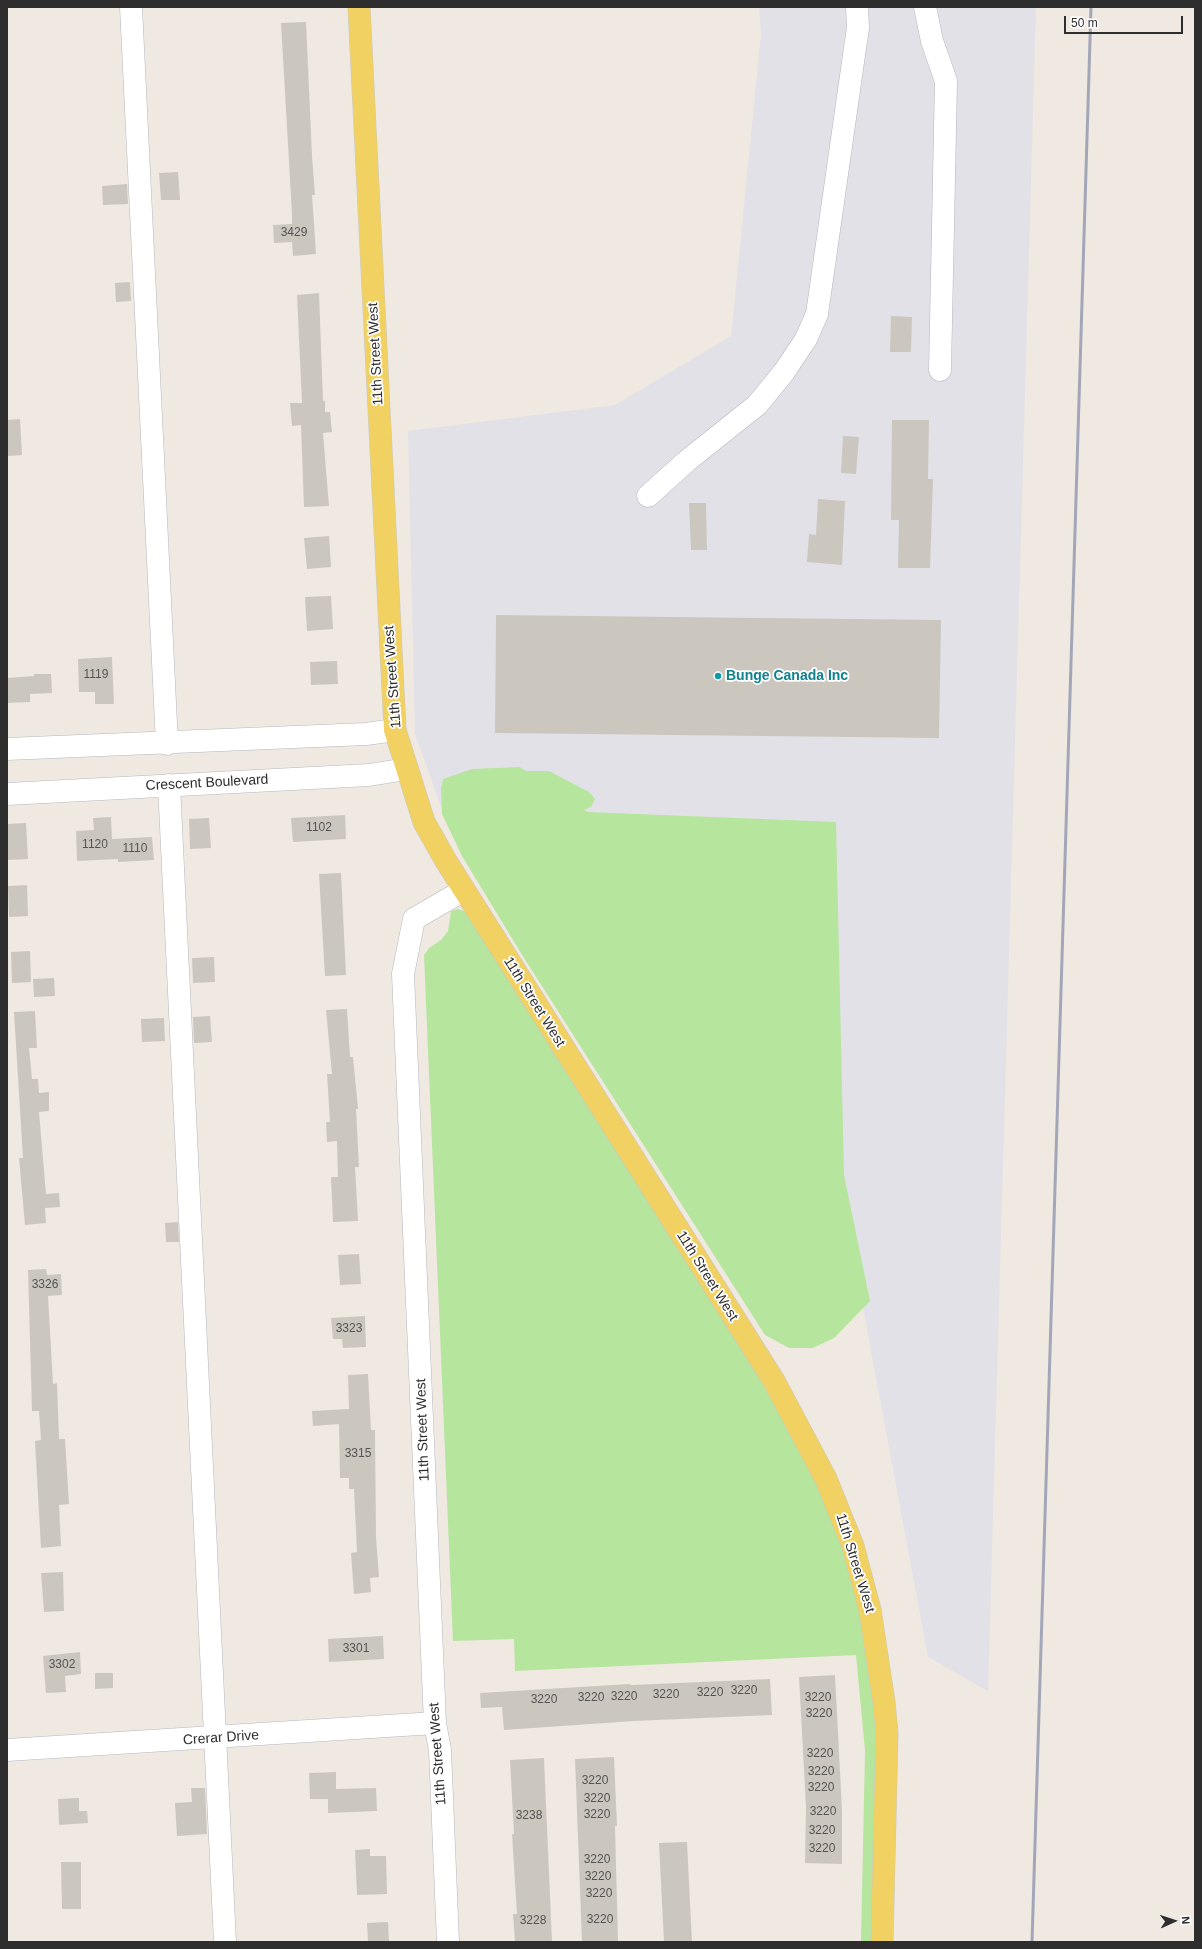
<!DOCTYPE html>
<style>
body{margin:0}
#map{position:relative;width:1202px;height:1949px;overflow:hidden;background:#efe9e1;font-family:Arial,sans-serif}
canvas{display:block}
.frame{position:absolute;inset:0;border:8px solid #2e2e2e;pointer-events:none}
.north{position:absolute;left:1154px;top:1901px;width:40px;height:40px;-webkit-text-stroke:3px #fff;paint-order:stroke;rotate:87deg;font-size:11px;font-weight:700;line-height:16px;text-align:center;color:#2e2e2e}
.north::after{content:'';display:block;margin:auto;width:14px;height:18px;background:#2e2e2e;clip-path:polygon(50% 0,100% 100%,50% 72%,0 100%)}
.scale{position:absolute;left:1064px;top:16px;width:119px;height:18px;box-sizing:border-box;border:2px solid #2e2e2e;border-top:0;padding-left:5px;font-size:12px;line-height:14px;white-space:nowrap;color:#2e2e2e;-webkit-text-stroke:3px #fff;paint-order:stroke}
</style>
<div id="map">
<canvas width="1202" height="1949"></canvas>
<div class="frame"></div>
<div class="north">N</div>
<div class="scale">50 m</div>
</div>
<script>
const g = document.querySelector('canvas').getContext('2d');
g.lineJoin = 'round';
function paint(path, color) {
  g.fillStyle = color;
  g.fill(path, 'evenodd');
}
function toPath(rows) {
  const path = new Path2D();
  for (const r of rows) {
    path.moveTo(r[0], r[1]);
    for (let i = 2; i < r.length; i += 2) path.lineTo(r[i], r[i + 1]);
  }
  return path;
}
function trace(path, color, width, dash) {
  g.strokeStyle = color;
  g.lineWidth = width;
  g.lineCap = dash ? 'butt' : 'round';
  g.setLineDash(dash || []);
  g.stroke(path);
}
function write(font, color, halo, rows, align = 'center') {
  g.font = font + ' Arial,sans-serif';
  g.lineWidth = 3.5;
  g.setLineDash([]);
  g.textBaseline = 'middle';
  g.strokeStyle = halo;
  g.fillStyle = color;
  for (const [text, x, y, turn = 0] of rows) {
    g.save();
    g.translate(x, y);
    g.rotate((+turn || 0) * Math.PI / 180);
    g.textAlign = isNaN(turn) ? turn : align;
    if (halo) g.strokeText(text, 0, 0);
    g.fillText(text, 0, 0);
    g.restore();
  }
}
const industrial = toPath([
 [759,7,1036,7,988,1691,928,1657,838,1174,442,810,415,734,408,431,615,405,731,336,761,34]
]);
const green = toPath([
 [520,767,526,771,549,771,589,792,595,799,591,807,584,810,588,812,836,822,844,1175,870,1301,834,1338,813,1348,789,1348,765,1335,524,958,462,856,442,814,441,788,443,779,472,769],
 [458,909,467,912,757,1374,805,1459,833,1518,853,1579,860,1609,876,1711,874,1942,861,1942,865,1750,856,1655,515,1671,514,1639,453,1641,424,955,429,948,441,940,448,931,451,911]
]);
const building = toPath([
 [306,22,312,156,315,195,312,195,316,254,293,256,292,242,274,243,273,225,292,224,292,214,281,23],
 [178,172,180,200,161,200,159,173],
 [127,184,128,204,103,205,102,186],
 [130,282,131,301,116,302,115,283],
 [319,293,323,401,325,401,325,412,330,412,332,432,323,433,329,506,304,507,301,425,292,426,290,403,302,403,297,295],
 [891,316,912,317,911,352,890,352],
 [20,419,22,455,7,456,7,420],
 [892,420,929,420,928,479,933,479,930,568,898,568,899,520,891,520],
 [843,436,859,437,856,474,841,473],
 [818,499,845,501,842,565,807,562,809,534,816,535],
 [689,503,706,503,707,550,691,550],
 [329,536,331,567,307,569,304,538],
 [331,596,333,629,307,631,305,597],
 [496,615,941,620,939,738,495,733],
 [112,657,114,704,95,704,95,692,79,692,78,659],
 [337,661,338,684,311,685,310,662],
 [34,674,51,674,52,693,30,694,30,702,7,703,7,678,34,676],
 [345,815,346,839,293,842,291,818],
 [111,817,112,839,152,837,154,860,118,862,118,859,77,861,76,831,94,830,93,818],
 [209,818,211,848,190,849,189,819],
 [26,823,28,859,7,860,7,824],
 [341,873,346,975,325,976,319,874],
 [27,885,28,916,9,917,8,886],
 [30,951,31,982,12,983,11,952],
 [214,957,215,982,193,983,192,958],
 [54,978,55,996,34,997,33,979],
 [347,1009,350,1057,353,1057,358,1109,356,1109,359,1167,355,1167,358,1221,333,1222,331,1177,338,1177,337,1141,327,1142,326,1122,330,1122,327,1074,332,1074,326,1010],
 [35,1011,37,1048,29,1048,32,1079,38,1079,39,1093,49,1092,49,1111,39,1112,46,1194,59,1193,60,1207,45,1208,46,1223,25,1225,19,1158,23,1158,14,1012],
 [210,1016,212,1042,194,1043,193,1017],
 [164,1018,165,1041,142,1042,141,1019],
 [178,1222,179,1242,166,1242,165,1223],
 [359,1254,361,1284,340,1285,338,1255],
 [46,1269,47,1275,61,1274,62,1295,48,1296,53,1384,57,1383,59,1439,65,1439,69,1504,59,1505,61,1546,41,1548,35,1441,41,1440,39,1411,32,1411,28,1270],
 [365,1316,366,1347,343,1348,342,1339,333,1339,331,1318],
 [368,1374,371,1430,375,1430,376,1538,379,1577,370,1578,371,1592,354,1594,351,1553,357,1552,354,1489,349,1489,349,1478,340,1478,339,1424,313,1426,312,1411,349,1409,348,1375],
 [63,1572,64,1611,44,1612,41,1573],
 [383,1636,384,1659,329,1662,328,1639],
 [80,1652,81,1674,65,1676,66,1692,46,1693,43,1656],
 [95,1673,113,1673,113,1688,95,1689],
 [835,1675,842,1811,842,1864,805,1863,806,1807,799,1677],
 [770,1679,772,1715,634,1721,504,1730,502,1707,481,1708,480,1693,630,1684,631,1685],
 [614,1757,617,1826,615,1826,618,1942,582,1942,575,1759],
 [544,1758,552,1942,515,1942,513,1914,517,1914,512,1834,514,1834,510,1760],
 [336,1772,336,1789,376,1788,377,1811,328,1813,328,1799,310,1799,309,1773],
 [191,1788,205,1788,207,1834,177,1836,175,1803,192,1802],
 [79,1798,79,1811,87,1811,88,1823,59,1825,58,1799],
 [687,1842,692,1942,664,1942,659,1843],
 [370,1849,370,1856,386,1856,387,1894,357,1895,355,1850],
 [61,1862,81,1862,81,1909,62,1909],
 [388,1922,389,1942,368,1942,367,1923]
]);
const minor = toPath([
 [131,7,167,744],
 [925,7,932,41,946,81,940,370],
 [648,496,688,460,757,405,784,372,806,339,817,314,855,48,858,28,857,7],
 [7,749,366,734,395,730],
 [169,785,225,1942],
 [7,794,369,775,406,769],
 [7,1750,435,1723],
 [448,1942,440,1750,435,1723,403,974,414,919,464,890]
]);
const major = toPath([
 [359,7,395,730,424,822,446,861,774,1381,826,1479,853,1546,870,1610,884,1702,887,1733,882,1942]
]);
const rail = toPath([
 [1032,1942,1091,7]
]);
const markers = [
 [718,676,4,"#0f9aa8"]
];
const numberNames = [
 ["3429",294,233],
 ["1119",96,675],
 ["1102",319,828],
 ["1120",95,845],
 ["1110",135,849],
 ["3326",45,1285],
 ["3323",349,1329],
 ["3315",358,1454],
 ["3301",356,1649],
 ["3302",62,1665],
 ["3220",744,1691],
 ["3220",710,1693],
 ["3220",666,1695],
 ["3220",624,1697],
 ["3220",591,1698],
 ["3220",818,1698],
 ["3220",544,1700],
 ["3220",819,1714],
 ["3220",820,1754],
 ["3220",821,1772],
 ["3220",595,1781],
 ["3220",821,1788],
 ["3220",597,1799],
 ["3220",823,1812],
 ["3220",597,1815],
 ["3238",529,1816],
 ["3220",822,1831],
 ["3220",822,1849],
 ["3220",597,1860],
 ["3220",598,1877],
 ["3220",599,1894],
 ["3220",600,1920],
 ["3228",533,1921]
];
const streetNames = [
 ["11th Street West",376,354,-93],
 ["11th Street West",393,677,-94],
 ["Crescent Boulevard",207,783,-3],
 ["11th Street West",534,1002,58],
 ["11th Street West",707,1276,58],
 ["11th Street West",423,1430,-92],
 ["11th Street West",855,1563,73],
 ["Crerar Drive",221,1738,-4],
 ["11th Street West",438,1754,-94]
];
const cultureNames = [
 ["Bunge Canada Inc",726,676]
];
paint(industrial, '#e3e1e8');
paint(green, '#b6e59e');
paint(building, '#cbc7bf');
trace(minor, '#b4b7c1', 23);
trace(major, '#c9c9c9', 23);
trace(minor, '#fff', 22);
trace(major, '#f2d163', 22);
trace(rail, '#a3a6b8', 3);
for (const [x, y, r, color] of markers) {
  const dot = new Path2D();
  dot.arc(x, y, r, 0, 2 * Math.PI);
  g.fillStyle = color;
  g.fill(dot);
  trace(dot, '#fff', 1.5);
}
write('12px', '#555452', null, numberNames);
write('14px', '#2e2e2e', '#fff', streetNames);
write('bold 14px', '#0d838f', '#fff', cultureNames, 'left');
</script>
